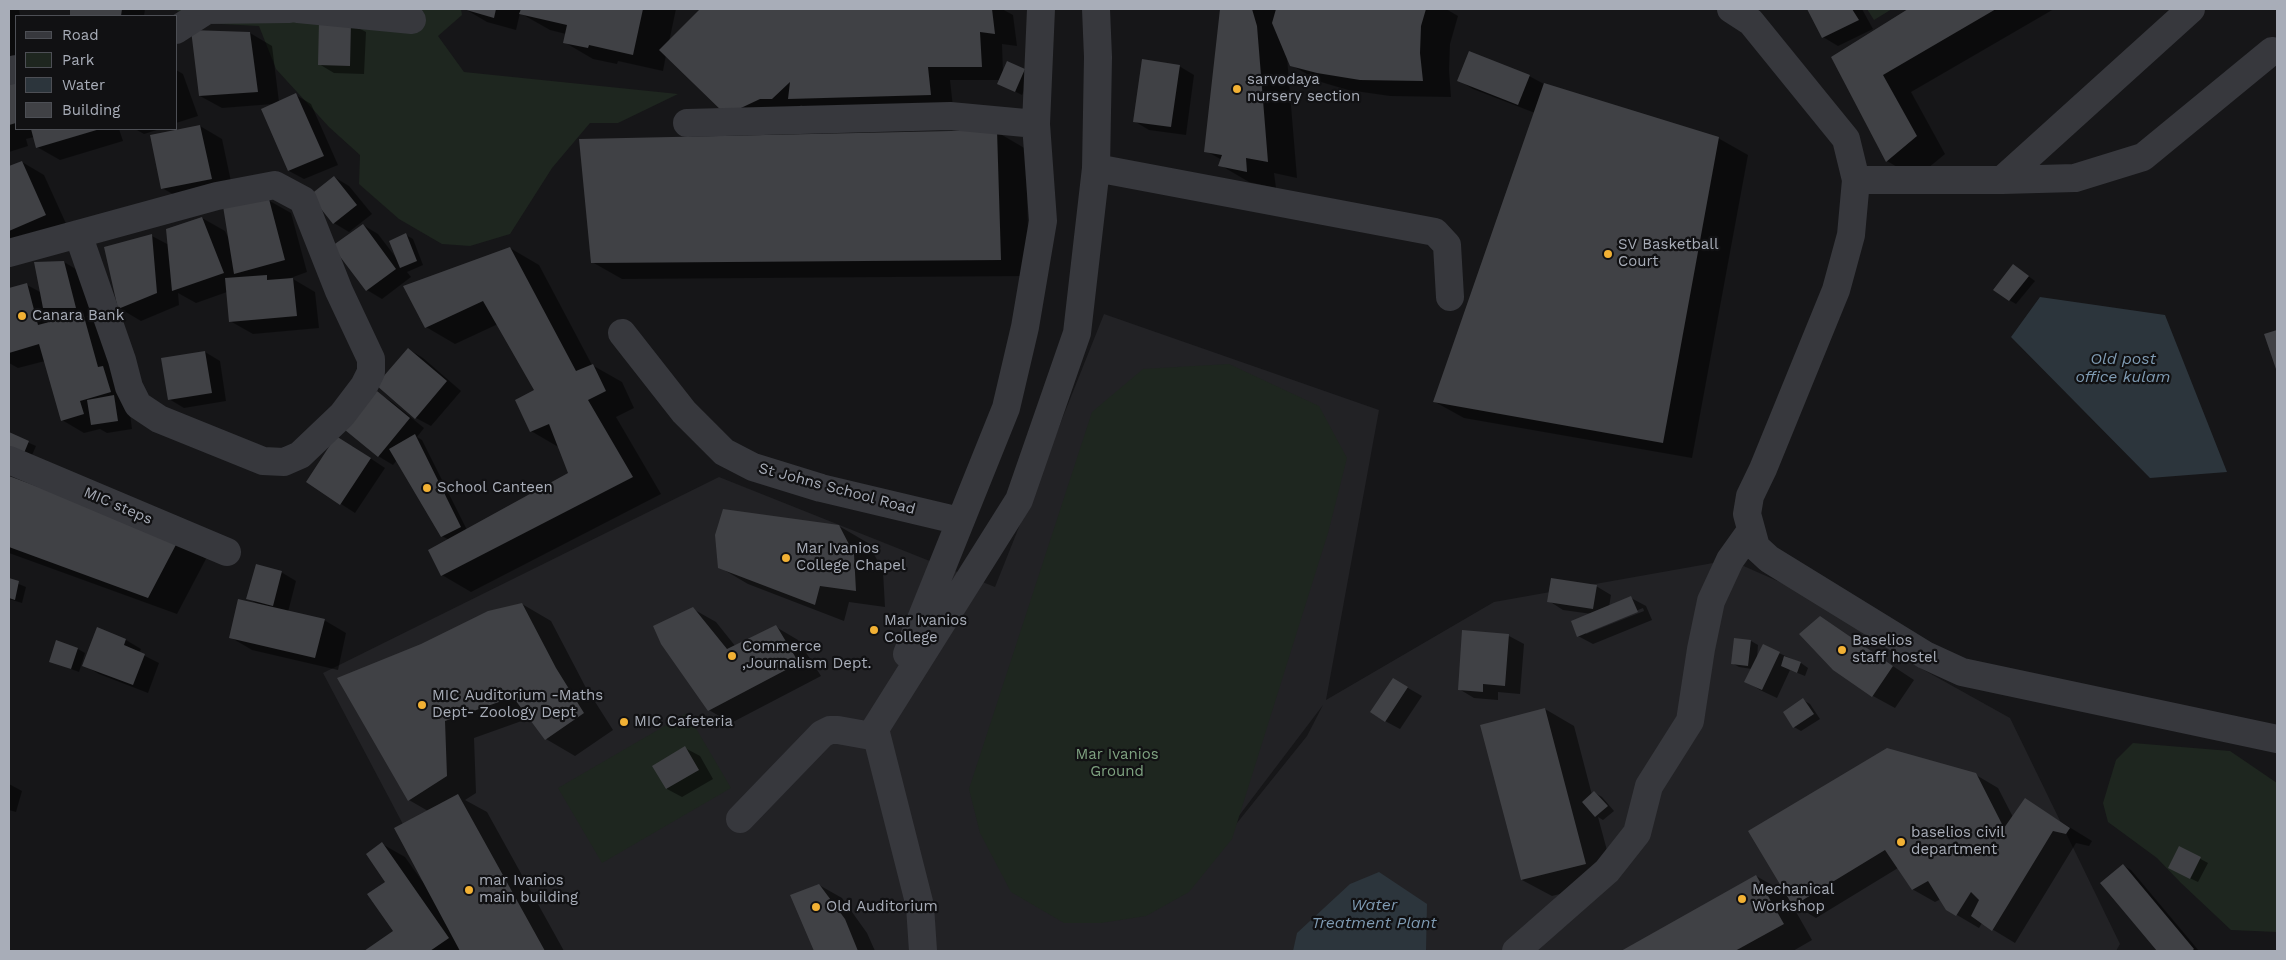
<!DOCTYPE html>
<style>
body{margin:0}
#map{position:relative;width:2286px;height:960px;overflow:hidden;background:#161618;font-family:"Work Sans",sans-serif}
canvas{display:block}
.frame{position:absolute;inset:0;border:10px solid #a8adb8;pointer-events:none}
.legend{position:absolute;left:15px;top:15px;width:162px;height:115px;box-sizing:border-box;background:#111113;border:1px solid #4d4f55;margin:0;padding:6px 9px;list-style:none;font-size:15px;color:#a8adb8}
.legend li{display:flex;align-items:center;gap:10px;height:25px}
.legend b{width:25px;border:1px solid #4d4f55}
</style>
<div id="map">
<canvas width="2286" height="960"></canvas>
<div class="frame"></div>
<ul class="legend">
<li><b style="height:6px;background:#37383d"></b>Road</li>
<li><b style="height:14px;background:#1e261f"></b>Park</li>
<li><b style="height:14px;background:#2c353c"></b>Water</li>
<li><b style="height:14px;background:#404145"></b>Building</li>
</ul>
</div>
<script>
const g = document.querySelector('canvas').getContext('2d');
g.lineJoin = 'round';
function paint(path, color) {
  g.fillStyle = color;
  g.fill(path, 'evenodd');
}
function toPath(rows) {
  const path = new Path2D();
  for (const r of rows) {
    path.moveTo(r[0], r[1]);
    for (let i = 2; i < r.length; i += 2) path.lineTo(r[i], r[i + 1]);
  }
  return path;
}
function trace(path, color, width, dash) {
  g.strokeStyle = color;
  g.lineWidth = width;
  g.lineCap = dash ? 'butt' : 'round';
  g.setLineDash(dash || []);
  g.stroke(path);
}
function write(font, color, halo, rows, align = 'center') {
  g.font = font + ' "Work Sans",sans-serif';
  g.lineWidth = 4.5;
  g.setLineDash([]);
  g.textBaseline = 'middle';
  g.strokeStyle = halo;
  g.fillStyle = color;
  for (const [text, x, y, turn = 0] of rows) {
    g.save();
    g.translate(x, y);
    g.rotate((+turn || 0) * Math.PI / 180);
    g.textAlign = isNaN(turn) ? turn : align;
    if (halo) g.strokeText(text, 0, 0);
    g.fillText(text, 0, 0);
    g.restore();
  }
}
const built = toPath([
 [1104,314,1379,410,1326,700,1494,602,1730,560,1816,598,1922,669,2010,718,2120,944,2116,951,470,951,323,673,719,477,995,587],
 [1323,705,1307,736,1175,900]
]);
const green = toPath([
 [174,9,461,9,462,15,438,36,464,72,678,94,618,123,590,123,552,168,510,234,470,246,442,244,399,219,359,184,360,155,329,127,276,69,259,26,202,23],
 [1867,9,1892,9,1874,20],
 [1229,364,1319,406,1347,458,1328,533,1232,839,1189,892,1146,916,1101,923,1064,923,1011,892,980,833,969,789,1092,412,1143,369],
 [687,713,731,788,602,863,558,788],
 [2133,743,2230,751,2277,783,2277,932,2231,930,2181,883,2157,858,2108,822,2103,803,2116,760]
]);
const water = toPath([
 [2040,297,2165,315,2227,472,2150,478,2011,337],
 [1379,872,1427,904,1426,951,1293,951,1297,933,1350,884]
]);
const shadow = toPath([
 [9,9,19,9,20,16,16,16,16,67,9,68],
 [71,9,145,9,144,16,71,16],
 [465,9,676,9,669,42,702,9,1002,9,1013,15,1017,46,1002,44,1003,73,1024,70,1031,74,1022,95,1006,87,1000,80,950,80,953,107,812,111,801,105,794,111,750,127,666,55,663,71,618,61,617,64,593,59,564,42,566,34,550,30,520,13,516,30,487,22],
 [1221,9,1446,9,1458,16,1450,44,1449,70,1451,97,1390,96,1348,90,1321,82,1291,65,1287,57,1297,178,1274,173,1276,188,1249,182,1220,165,1222,160,1206,151],
 [1809,9,1862,9,1873,29,1838,46,1823,37],
 [1910,9,2054,9,1911,92,1945,154,1916,178,1887,161,1833,57],
 [351,24,366,32,364,74,334,73,319,64],
 [250,33,272,46,279,102,296,95,311,104,338,165,304,179,289,171,262,109,273,104,222,108,200,96],
 [1179,66,1194,75,1186,135,1149,130,1134,121],
 [176,70,183,74,198,116,176,123],
 [1529,76,1544,84,1718,138,1748,155,1692,458,1464,418,1435,402,1535,113,1473,89,1458,80],
 [16,80,16,129,119,129,123,141,60,160,37,147,34,137,26,139,28,146,9,152,9,82],
 [200,126,222,139,233,191,185,201,162,188],
 [135,129,160,129,144,134],
 [997,132,1026,149,1029,276,622,279,592,262],
 [22,162,44,175,68,228,9,249,9,168],
 [334,177,349,186,372,214,349,232,334,223,311,195],
 [268,200,291,213,307,272,285,280,293,279,315,292,319,328,253,334,230,321,227,292,196,303,178,293,179,305,141,321,119,308,152,236,169,245,202,218,225,231,230,241],
 [363,225,378,234,397,259,406,235,413,239,423,265,407,272,411,277,382,299,367,290],
 [510,248,539,265,592,365,622,382,634,408,616,417,661,494,471,592,442,575,449,540,442,536,397,460,393,465,378,456,377,393,392,402,424,428,417,437,422,440,467,530,570,474,560,448,531,431,536,390,498,324,455,344,426,327],
 [64,262,79,271,91,316,86,316,105,327,129,406,132,429,107,433,100,429,84,433,62,420,45,361,18,368,9,363,9,290,27,285,42,293],
 [53,313,60,316,72,316,56,322],
 [2013,265,2035,281,2016,304,2009,300],
 [408,349,423,358,461,391,431,426,416,418],
 [205,352,220,361,226,401,184,408,169,399],
 [9,434,36,446,29,462,9,453],
 [352,446,385,468,355,513,307,482],
 [9,477,178,540,207,557,177,614,9,553],
 [839,526,868,543,883,571,885,607,849,602,844,621,748,584,719,567],
 [281,572,296,581,288,612,324,620,346,633,338,670,252,650,230,637,258,604,248,598],
 [9,580,26,587,22,603,9,599],
 [1596,586,1611,595,1609,607,1631,598,1646,606,1652,620,1593,644,1578,636,1592,614,1563,610,1549,601],
 [1643,608,1644,611,1586,634,1586,631],
 [522,604,551,621,585,686,613,730,575,756,546,739,530,718,474,738,476,793,465,800,487,812,564,951,367,951,395,932,382,844,405,857,422,881,423,880,428,811,409,800,339,678],
 [693,609,716,622,736,647,776,627,798,640,821,676,731,723,709,710],
 [1820,618,1914,680,1895,708,1873,696],
 [98,629,126,640,141,649,139,653,159,663,148,693,99,674,84,665],
 [1509,636,1524,644,1520,694,1498,692,1498,700,1474,698,1459,689],
 [1735,639,1751,641,1758,645,1757,658,1763,646,1801,663,1808,668,1805,676,1790,670,1777,698,1760,690,1746,681,1752,669,1739,667,1732,663],
 [78,649,85,653,79,672,50,661],
 [1394,680,1422,696,1400,729,1385,721],
 [1803,700,1810,704,1820,719,1801,731,1794,727],
 [1545,709,1574,726,1592,795,1595,793,1602,797,1614,811,1603,820,1598,817,1615,880,1552,896,1522,880],
 [685,748,700,756,713,779,682,797,667,789,654,766],
 [1976,775,1998,788,2013,817,2025,800,2092,841,2089,846,2076,843,2015,943,1982,923,1979,928,1957,915,1947,909,1941,899,1935,902,1912,889,1898,868,1816,918,1791,903,1812,940,1793,951,1623,951,1756,876,1788,894],
 [9,784,22,791,16,812,9,810],
 [2180,848,2208,863,2198,882,2177,872],
 [2124,866,2131,870,2199,951,2159,951,2102,883],
 [819,885,842,898,867,933,875,951,815,951,792,896]
]);
const building = toPath([
 [70,9,122,9,121,16,70,16],
 [463,9,496,9,494,18],
 [521,9,643,9,633,55,589,45,588,48,563,43,567,25,519,14],
 [700,9,992,9,995,34,980,32,982,67,928,67,931,95,788,99,790,82,772,99,760,99,726,115,659,50],
 [1220,9,1252,9,1257,26,1268,162,1246,158,1247,172,1218,166,1222,155,1204,152],
 [1276,9,1426,9,1421,26,1420,53,1423,81,1360,80,1317,73,1290,66,1272,23],
 [1807,9,1852,9,1859,20,1822,38],
 [1908,9,1996,9,1883,75,1917,136,1886,162,1831,57],
 [319,21,351,22,350,66,318,65],
 [191,30,250,32,258,92,199,96],
 [1469,51,1530,75,1518,105,1457,81],
 [1142,59,1180,65,1171,127,1133,122],
 [1007,61,1025,69,1015,92,997,84],
 [16,78,16,123,9,125,9,81],
 [1544,83,1719,137,1663,443,1433,402],
 [296,93,324,156,288,171,261,109],
 [200,125,212,179,161,189,150,135],
 [31,129,100,129,36,148],
 [997,130,1001,260,591,263,579,139],
 [22,161,46,215,9,231,9,166],
 [334,176,357,205,333,224,310,195],
 [269,199,285,260,234,274,222,200],
 [202,217,224,273,172,291,166,229],
 [363,224,396,269,366,291,332,246],
 [406,233,417,261,400,268,389,241],
 [152,234,157,293,118,309,104,247],
 [510,247,576,371,593,364,606,391,588,400,633,477,441,576,428,550,568,473,549,424,530,432,515,400,534,390,483,301,425,328,403,286],
 [64,261,76,308,43,308,34,262],
 [2013,264,2029,276,2009,301,1993,290],
 [267,275,267,280,293,278,297,316,229,322,225,278],
 [27,283,38,325,83,313,98,367,103,366,111,392,80,401,84,414,61,421,39,344,9,353,9,288],
 [2277,330,2277,372,2264,334],
 [408,348,447,381,415,419,376,385],
 [205,351,212,393,168,400,161,358],
 [377,391,410,418,378,457,345,430],
 [114,395,118,421,91,425,87,400],
 [9,432,29,441,22,458,9,453],
 [415,434,461,527,441,537,389,449],
 [336,436,371,458,340,505,306,482],
 [9,476,179,539,148,598,9,547],
 [723,509,839,525,854,554,856,591,820,586,815,605,718,568,715,535],
 [256,564,282,571,273,606,246,599],
 [9,578,19,581,15,600,9,598],
 [1551,578,1597,585,1593,609,1547,602],
 [1631,596,1638,612,1577,637,1571,621],
 [238,599,325,619,315,658,229,638],
 [522,603,556,668,584,713,545,740,513,697,445,721,447,776,408,801,337,678,421,644,488,611],
 [693,607,727,649,776,625,799,663,708,711,661,644,653,626],
 [1820,616,1893,666,1872,697,1833,670,1799,634],
 [97,627,126,639,124,645,145,654,133,685,82,666],
 [1462,630,1509,634,1505,686,1483,684,1483,692,1458,690],
 [1734,638,1751,640,1748,666,1731,664],
 [56,640,78,648,71,669,49,662],
 [1763,644,1780,652,1762,690,1744,682],
 [1784,656,1801,662,1797,673,1781,666],
 [1393,678,1408,687,1385,722,1370,712],
 [1803,698,1814,714,1793,728,1783,712],
 [1545,708,1586,864,1521,880,1480,725],
 [685,746,699,770,666,789,652,766],
 [1887,748,1976,773,2004,828,2025,798,2070,828,2066,834,2053,831,1992,931,1971,916,1979,900,1971,892,1956,916,1946,910,1928,881,1912,890,1885,850,1793,906,1748,831],
 [1594,791,1608,806,1595,817,1582,802],
 [458,794,545,951,460,951,394,828],
 [382,842,449,938,430,951,364,951,393,931,367,894,385,882,366,854],
 [2179,846,2201,857,2190,879,2168,868],
 [2123,864,2194,949,2192,951,2157,951,2100,883],
 [1756,875,1784,924,1735,951,1621,951],
 [819,884,845,919,858,951,814,951,790,895]
]);
const minor = toPath([
 [298,9,412,20],
 [1731,9,1751,22,1846,139,1856,180,1851,235,1836,290,1763,469,1750,496,1747,514,1756,547,1769,559,1925,655,1962,672,2277,739],
 [176,30,207,10,289,9],
 [9,71,16,69],
 [687,123,950,116,1036,124],
 [1096,168,1435,232,1447,245,1450,297],
 [1856,180,2002,180,2191,9],
 [2002,180,2075,178,2143,157,2272,51],
 [9,253,217,196,275,185,303,200,339,291,371,359,371,372,364,386,342,415,300,455,284,462,263,461,159,419,138,405,129,387,122,360,78,234],
 [622,333,684,412,724,452,753,467,821,488,960,521],
 [9,460,227,552],
 [907,654,1006,408,1025,327,1043,221,1036,124,1041,9],
 [740,819,822,734,830,730,838,730,877,737],
 [923,951,920,906,875,729,1019,500,1077,333,1096,168,1098,57,1096,9],
 [1516,951,1607,871,1637,833,1649,786,1690,721,1701,649,1711,601,1730,560,1750,532]
]);
const markers = [
 [1237,89,5,"#f2b134"],
 [1608,254,5,"#f2b134"],
 [22,316,5,"#f2b134"],
 [427,488,5,"#f2b134"],
 [786,558,5,"#f2b134"],
 [874,630,5,"#f2b134"],
 [1842,650,5,"#f2b134"],
 [732,656,5,"#f2b134"],
 [422,705,5,"#f2b134"],
 [624,722,5,"#f2b134"],
 [1901,842,5,"#f2b134"],
 [469,890,5,"#f2b134"],
 [1742,899,5,"#f2b134"],
 [816,907,5,"#f2b134"]
];
const poiNames = [
 ["sarvodaya",1247,80],
 ["nursery section",1247,97],
 ["SV Basketball",1618,245],
 ["Court",1618,262],
 ["Canara Bank",32,316],
 ["School Canteen",437,488],
 ["Mar Ivanios",796,549],
 ["College Chapel",796,566],
 ["Mar Ivanios",884,621],
 ["College",884,638],
 ["Baselios",1852,641],
 ["staff hostel",1852,658],
 ["Commerce",742,647],
 [",Journalism Dept.",742,664],
 ["MIC Auditorium -Maths",432,696],
 ["Dept- Zoology Dept",432,713],
 ["MIC Cafeteria",634,722],
 ["baselios civil",1911,833],
 ["department",1911,850],
 ["mar Ivanios",479,881],
 ["main building",479,898],
 ["Mechanical",1752,890],
 ["Workshop",1752,907],
 ["Old Auditorium",826,907]
];
const streetNames = [
 ["St Johns School Road",837,489,15],
 ["MIC steps",118,506,23]
];
const parkNames = [
 ["Mar Ivanios",1117,755],
 ["Ground",1117,772]
];
const waterNames = [
 ["Old post",2123,359],
 ["office kulam",2123,377],
 ["Water",1374,905],
 ["Treatment Plant",1374,923]
];
paint(built, '#222225');
paint(green, '#1e261f');
paint(water, '#2c353c');
paint(shadow, '#0007');
paint(building, '#404145');
trace(minor, '#37383d', 28);
for (const [x, y, r, color] of markers) {
  const dot = new Path2D();
  dot.arc(x, y, r, 0, 2 * Math.PI);
  g.fillStyle = color;
  g.fill(dot);
  trace(dot, '#111113', 2);
}
write('15px', '#a8adb8', '#111113', poiNames, 'left');
write('15px', '#a8adb8', '#111113', streetNames);
write('15px', '#7fa381', '#111113', parkNames);
write('italic 16px', '#7f9bb3', '#111113', waterNames);
</script>
